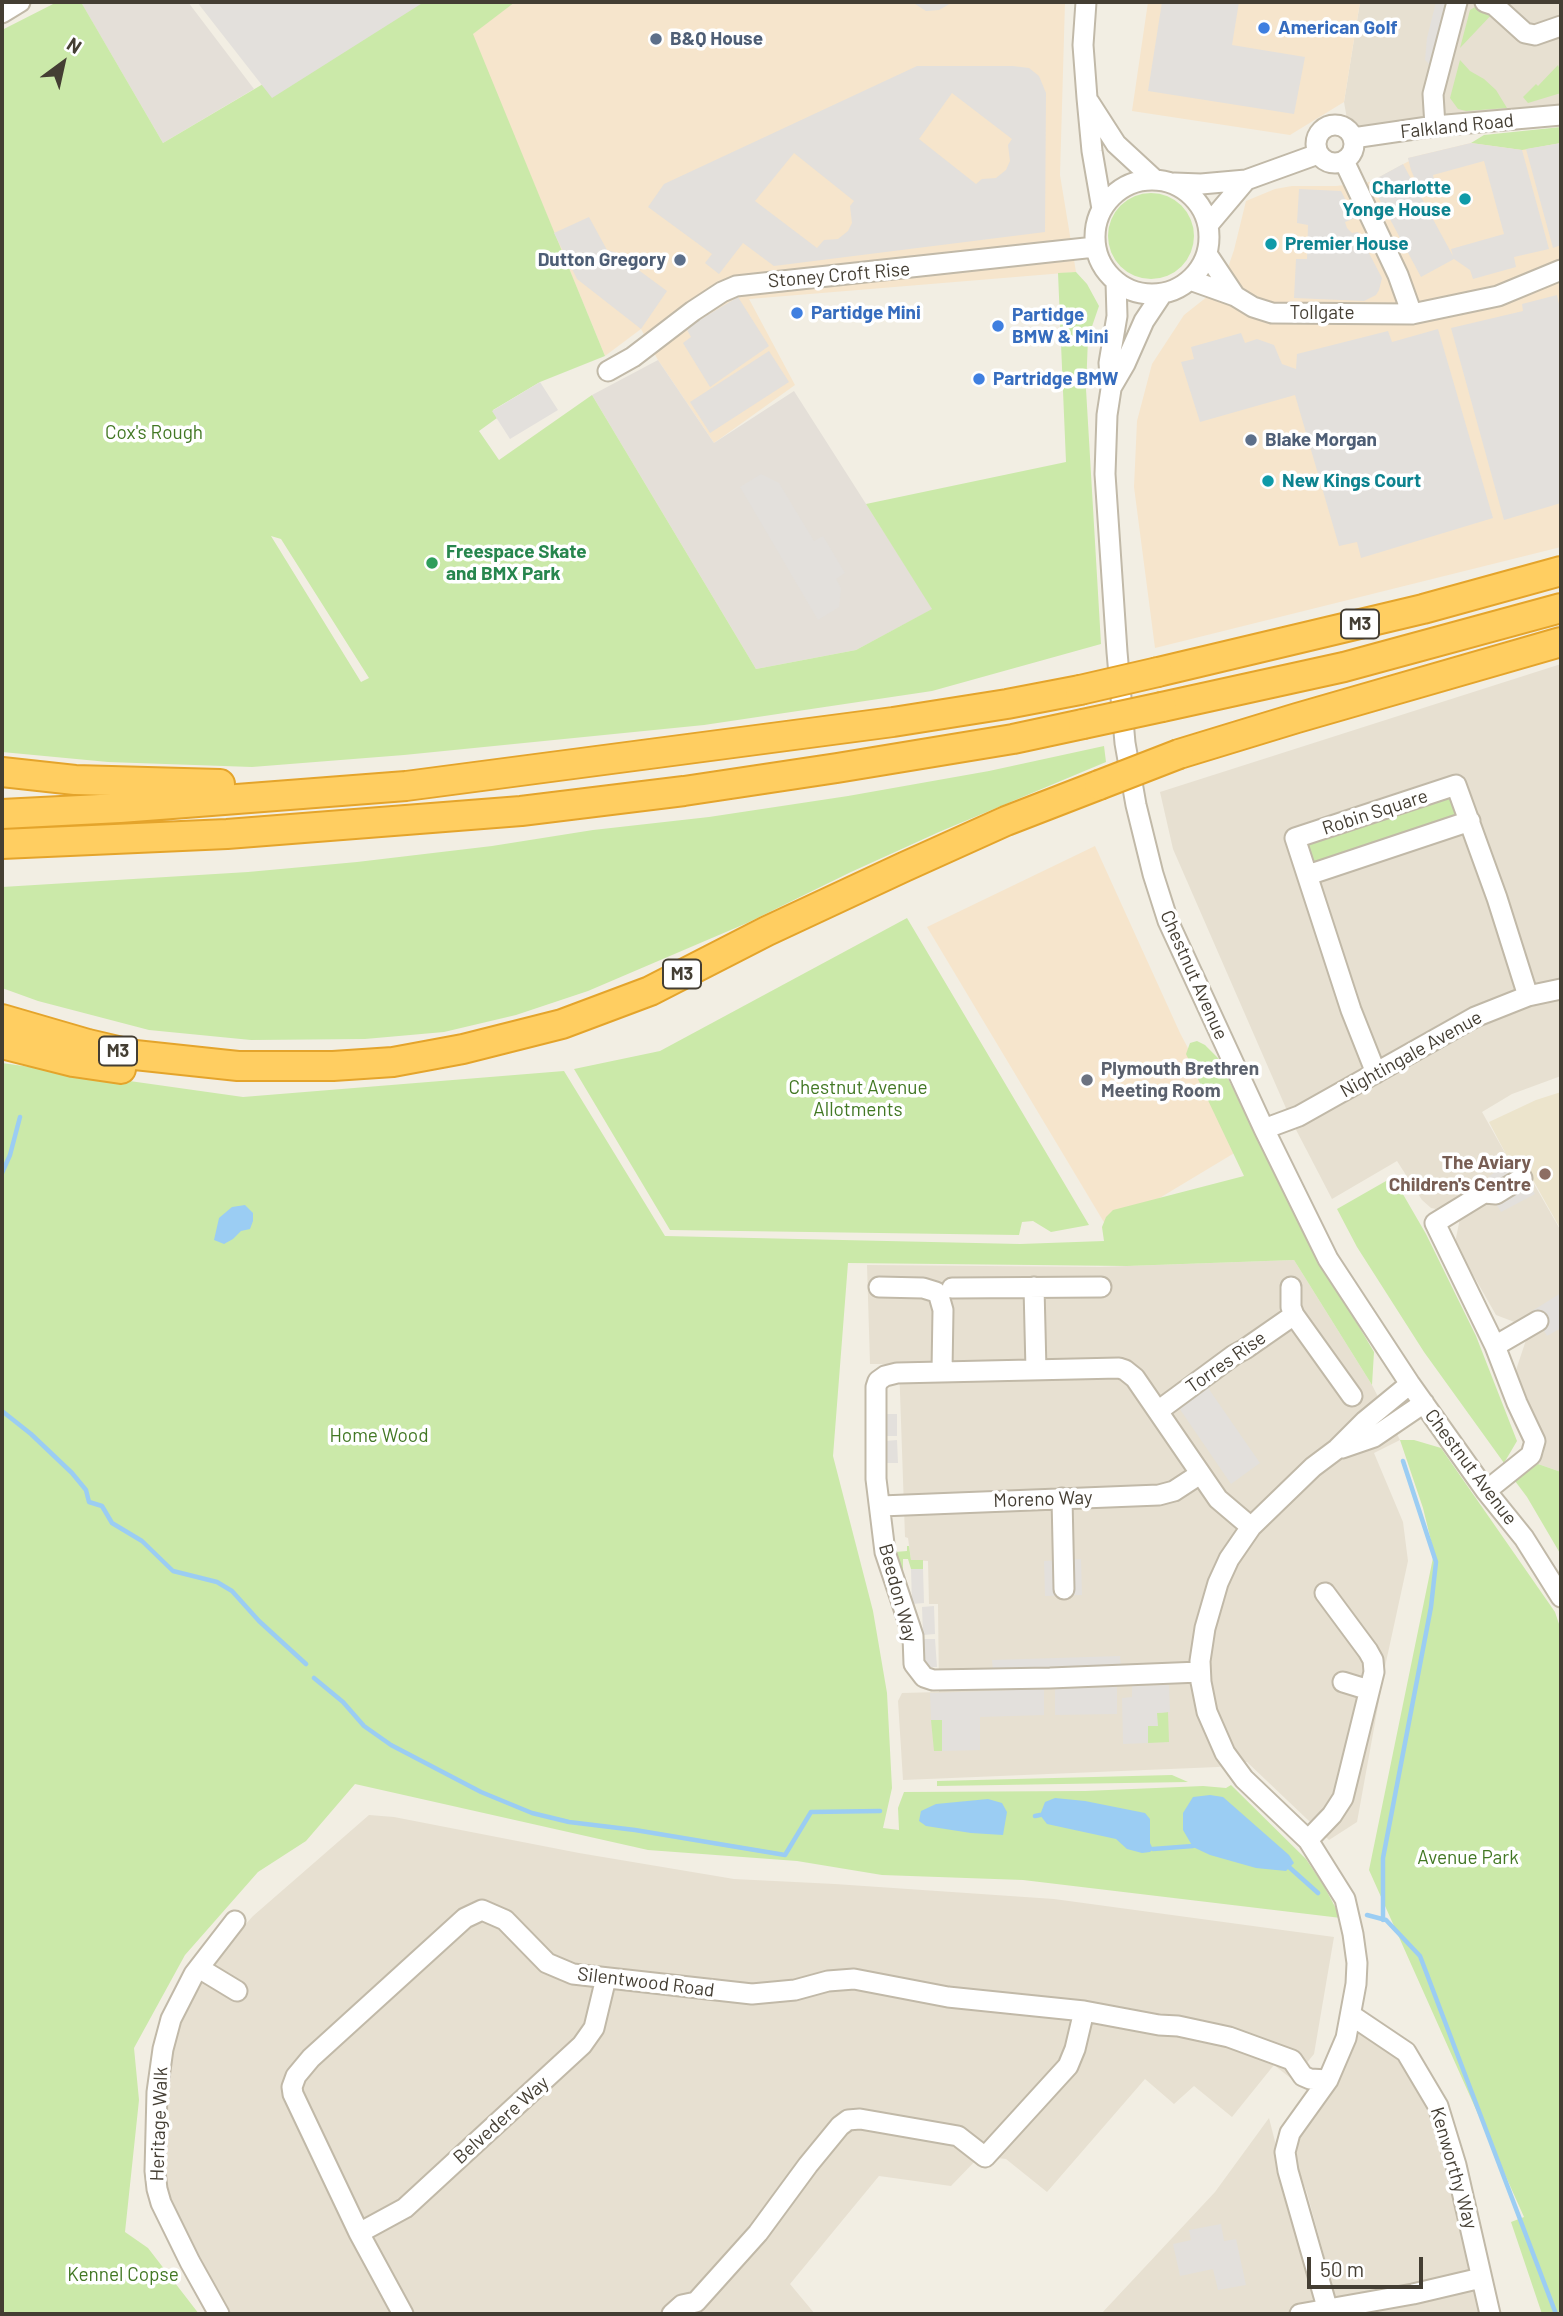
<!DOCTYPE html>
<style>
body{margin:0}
#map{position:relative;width:1563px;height:2316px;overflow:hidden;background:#f2eee3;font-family:Barlow,sans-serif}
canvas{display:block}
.frame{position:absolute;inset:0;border:4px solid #443e33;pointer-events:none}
.north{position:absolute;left:28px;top:28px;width:70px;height:70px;-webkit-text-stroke:5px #fff;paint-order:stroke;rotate:33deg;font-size:19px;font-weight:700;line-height:28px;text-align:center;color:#443e33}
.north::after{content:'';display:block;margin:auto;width:24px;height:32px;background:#443e33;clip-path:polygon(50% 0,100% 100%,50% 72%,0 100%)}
.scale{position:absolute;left:1307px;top:2257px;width:116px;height:32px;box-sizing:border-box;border:4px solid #443e33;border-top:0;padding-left:9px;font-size:21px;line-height:24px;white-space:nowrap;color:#443e33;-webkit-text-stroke:5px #fff;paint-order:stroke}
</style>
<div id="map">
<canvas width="1563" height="2316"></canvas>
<div class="frame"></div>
<div class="north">N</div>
<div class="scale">50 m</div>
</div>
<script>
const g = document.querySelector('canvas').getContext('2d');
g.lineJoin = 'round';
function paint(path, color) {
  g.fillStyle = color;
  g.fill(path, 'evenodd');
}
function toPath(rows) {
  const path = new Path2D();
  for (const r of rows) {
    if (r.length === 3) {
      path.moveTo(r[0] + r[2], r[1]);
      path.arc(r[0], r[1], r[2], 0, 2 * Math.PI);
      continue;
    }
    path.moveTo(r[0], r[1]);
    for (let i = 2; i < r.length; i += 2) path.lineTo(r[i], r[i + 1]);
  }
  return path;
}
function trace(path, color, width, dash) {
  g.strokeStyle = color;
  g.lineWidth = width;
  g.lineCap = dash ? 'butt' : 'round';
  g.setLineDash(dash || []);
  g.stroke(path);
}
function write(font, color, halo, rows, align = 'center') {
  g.font = font + ' Barlow,sans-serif';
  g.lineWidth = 7;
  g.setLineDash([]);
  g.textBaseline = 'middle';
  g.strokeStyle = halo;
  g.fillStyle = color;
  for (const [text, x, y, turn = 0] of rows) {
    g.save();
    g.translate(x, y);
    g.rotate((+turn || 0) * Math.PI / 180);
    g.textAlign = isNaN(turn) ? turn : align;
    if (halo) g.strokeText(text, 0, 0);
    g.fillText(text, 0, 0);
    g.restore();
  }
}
const residential = toPath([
 [1360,2,1561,2,1561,106,1497,114,1407,120,1358,127,1347,119,1344,102],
 [1561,664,1561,1076,1512,1094,1482,1112,1509,1160,1518,1156,1561,1231,1561,1472,1538,1464,1544,1452,1544,1439,1515,1373,1527,1337,1517,1323,1496,1315,1455,1243,1460,1218,1486,1202,1476,1187,1436,1209,1431,1208,1422,1200,1397,1161,1332,1199,1292,1122,1173,849,1160,792],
 [1294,1260,1372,1385,1400,1440,1374,1453,1403,1522,1408,1561,1386,1662,1357,1822,1329,1840,1247,1762,1218,1767,903,1780,898,1701,902,1693,939,1692,938,1604,929,1604,928,1561,911,1560,908,1538,905,1537,899,1364,870,1364,867,1265,1100,1267],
 [369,1815,394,1817,579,1853,734,1879,835,1884,1054,1899,1334,1937,1314,2054,1293,2080,1274,2065,1232,2117,1194,2086,1174,2104,1145,2079,1047,2192,1006,2159,980,2156,951,2186,879,2176,790,2284,815,2314,227,2314,164,2194,164,2077,175,2027,211,1962,253,1916],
 [1355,2032,1367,2032,1402,2058,1429,2096,1486,2314,1340,2314,1307,2193,1291,2149],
 [1269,2118,1319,2314,1101,2314,1215,2192]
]);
const commercial = toPath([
 [512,2,1065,2,1060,175,1076,272,749,299,795,385,714,443,658,360,641,329,605,356,472,34],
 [1148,2,1360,2,1344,102,1290,135,1132,111],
 [1561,130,1561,547,1155,648,1134,487,1137,421,1152,364,1184,315,1222,285,1234,250,1246,201,1275,189,1292,186,1336,186,1370,182,1409,161,1408,158,1471,143],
 [1095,846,1180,1033,1241,1149,1108,1229,927,927]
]);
const industrial = toPath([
 [86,2,188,2,254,89,163,143,82,4],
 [658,360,714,443,794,391,933,609,856,650,756,669,592,395]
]);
const education = toPath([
 [1561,1092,1561,1230,1519,1155,1509,1160,1489,1122,1536,1100]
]);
const green = toPath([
 [57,2,81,2,163,143,402,2,515,2,473,34,605,356,540,382,493,410,497,418,479,431,499,460,592,395,756,669,856,650,932,609,866,504,1066,462,1058,273,1076,272,1087,284,1099,306,1088,338,1086,389,1101,644,932,691,704,725,404,755,252,767,108,762,2,752,2,30],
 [271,536,281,539,369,678,361,682],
 [1483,5,1495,11,1460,48,1470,10,1475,7],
 [1460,60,1470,71,1484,79,1496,90,1507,108,1466,111,1458,109,1450,98],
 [1558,65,1561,73,1561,93,1528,103,1523,97,1536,84,1538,86],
 [1561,127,1561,143,1522,150,1471,143,1484,135],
 [1151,236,43],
 [1104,746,1106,762,939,832,851,872,747,923,588,991,516,1015,444,1032,365,1039,251,1040,149,1030,38,1001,2,988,2,887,248,872,357,862,492,846,593,830,709,817,848,796,989,771],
 [1451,794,1458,814,1454,818,1313,863,1306,848,1310,840],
 [907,918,1089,1225,1051,1232,1033,1221,1022,1222,1019,1235,670,1230,574,1069,660,1051],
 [1197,1041,1205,1045,1218,1058,1304,1234,1374,1352,1372,1385,1294,1260,1127,1266,848,1263,833,1456,873,1611,887,1693,892,1788,883,1828,899,1830,898,1808,904,1792,1085,1791,1203,1786,1226,1788,1231,1785,1306,1859,1324,1886,1341,1918,1023,1880,882,1875,797,1861,648,1850,355,1784,306,1841,258,1872,185,1955,134,2048,139,2100,125,2232,148,2248,199,2314,2,2314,2,1063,243,1097,564,1071,665,1236,1020,1244,1104,1241,1102,1227,1106,1217,1113,1210,1244,1176,1186,1054,1190,1043],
 [1393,1177,1426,1234,1476,1336,1517,1441,1504,1463,1424,1352,1357,1247,1337,1209],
 [1400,1440,1414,1440,1441,1448,1555,1612,1561,1630,1561,2314,1542,2314,1511,2222,1524,2217,1369,1870,1434,1553,1423,1508],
 [1538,1464,1561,1472,1561,1555,1527,1497,1515,1481],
 [907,1546,909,1546,911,1560,923,1560,923,1569,911,1569,908,1559,903,1559,903,1571,899,1566,895,1552,907,1551],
 [1168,1712,1169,1742,1148,1743,1148,1726,1157,1726,1157,1713],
 [942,1719,942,1751,934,1751,931,1720],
 [1172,1775,1188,1782,937,1786,937,1781]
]);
const parking = toPath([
 [197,2,424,2,272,98],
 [912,2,953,2,939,10,926,11],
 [1162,2,1239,2,1232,45,1305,57,1294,114,1148,91],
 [1436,2,1450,2,1433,68,1425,60,1427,38],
 [917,66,1013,66,1029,68,1039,76,1046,93,1045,232,774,266,743,243,719,274,705,263,712,254,648,207,664,184],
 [952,93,1012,139,1008,145,1010,161,1006,170,996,178,982,179,976,184,919,139],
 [794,153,854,201,850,206,852,223,848,231,838,239,824,240,817,248,755,201],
 [1471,143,1522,150,1549,249,1514,257,1516,267,1473,279,1470,270,1454,259,1421,277,1370,182,1403,164,1453,256,1451,249,1504,234,1484,161,1433,175,1436,187,1420,191,1411,170,1408,158],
 [1561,143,1561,245,1553,248,1526,149],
 [1299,189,1341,191,1355,218,1345,222,1347,228,1352,233,1358,232,1382,278,1379,290,1376,295,1364,301,1294,298,1296,259,1307,259,1308,225,1297,223],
 [589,217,607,250,614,252,667,291,641,329,577,279,554,233],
 [1557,295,1559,304,1561,304,1561,503,1504,520,1451,328,1523,311,1522,304],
 [738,297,769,346,710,387,683,343,691,337,686,328],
 [1438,329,1493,518,1361,558,1357,542,1339,546,1295,395,1200,422,1181,362,1194,359,1191,347,1241,333,1245,343,1257,339,1274,345,1282,364,1296,369,1297,354,1388,331,1392,342],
 [769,351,789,382,710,433,690,402],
 [540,382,558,410,510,439,492,411],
 [761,474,779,483,814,541,823,536,845,573,836,579,841,588,839,607,818,620,740,487],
 [1515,1160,1535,1194,1501,1212,1495,1202,1494,1186,1489,1176],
 [1561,1293,1561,1328,1547,1336,1532,1311],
 [1206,1385,1260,1463,1231,1484,1177,1405],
 [886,1414,897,1414,897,1436,886,1436],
 [897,1440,898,1463,887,1463,886,1441],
 [1081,1559,1082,1595,1045,1596,1044,1561],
 [911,1569,923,1569,924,1603,912,1604],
 [934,1606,935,1634,923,1635,922,1607],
 [923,1639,935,1639,937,1667,925,1667],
 [1120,1656,1121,1667,993,1672,992,1660],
 [1169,1685,1170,1712,1157,1713,1158,1726,1148,1726,1148,1743,1123,1744,1122,1698,1132,1697,1132,1686],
 [1117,1687,1117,1714,1055,1715,1055,1688],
 [1044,1689,1044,1715,980,1717,980,1750,942,1751,942,1720,931,1720,930,1693],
 [1221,2224,1224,2241,1236,2239,1246,2285,1218,2290,1213,2269,1180,2276,1173,2244,1191,2240,1189,2230]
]);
const water = toPath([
 [245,1205,253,1213,253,1221,250,1229,241,1231,233,1239,224,1244,214,1240,219,1218,232,1207],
 [1210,1795,1223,1797,1289,1855,1294,1863,1286,1871,1256,1868,1210,1855,1193,1847,1183,1830,1183,1813,1193,1797],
 [1055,1798,1085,1801,1145,1813,1150,1819,1150,1843,1153,1849,1150,1852,1142,1853,1127,1849,1116,1839,1047,1824,1040,1815,1045,1802],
 [988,1799,1002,1803,1007,1812,1003,1835,971,1833,926,1826,919,1821,921,1811,936,1804]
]);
const stream = toPath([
 [2,1173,10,1155,20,1117],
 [2,1411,31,1434,72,1473,86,1490,89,1502,102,1506,112,1523,142,1541,173,1571,217,1582,232,1591,259,1621,306,1664],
 [314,1678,343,1702,364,1726,391,1745,481,1792,532,1813,569,1822,635,1830,785,1855,811,1812,880,1811],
 [1035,1816,1040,1815],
 [1153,1849,1193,1846],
 [1289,1867,1318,1893],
 [1367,1915,1386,1920,1420,1956,1556,2314],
 [1383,1920,1383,1858,1431,1607,1436,1562,1403,1461]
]);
const minor = toPath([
 [1086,2,1083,45,1087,98,1092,151,1102,209],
 [1485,2,1494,5,1525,33,1535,35,1561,26],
 [2,13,20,2],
 [1089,102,1116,144,1155,180],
 [1335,144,19],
 [1435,126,1433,94,1457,2],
 [1353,138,1435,126,1561,115],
 [1344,161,1398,275,1412,314],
 [1152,237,57],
 [1174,183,1201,184,1246,180,1318,154],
 [1208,225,1246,180],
 [1207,254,1235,296],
 [1190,280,1235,296,1253,307,1272,313,1412,314,1498,296,1561,270],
 [1116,282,1117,316,1109,363,1111,389,1107,415,1105,474,1117,652,1125,743,1136,805,1153,874,1168,921,1264,1129,1328,1259,1410,1384,1486,1491,1524,1538,1561,1597],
 [608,371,633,357,693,311,722,292,736,286,1095,247],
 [1111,388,1125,364,1144,321,1162,294],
 [1308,875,1470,821],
 [1376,1073,1351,1010,1295,838,1456,785,1497,898,1528,996],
 [1264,1129,1299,1116,1475,1017,1528,996,1561,989],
 [879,1287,923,1288,936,1292,939,1296,943,1310,942,1371],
 [1034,1287,1036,1370],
 [1291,1287,1291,1307,1294,1315,1352,1396],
 [952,1288,1101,1287],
 [1495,1346,1538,1321],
 [1158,1411,1234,1355,1245,1349,1294,1315],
 [1342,1448,1374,1437,1424,1403],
 [1486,1491,1531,1455,1535,1441,1517,1403,1495,1346,1435,1223,1484,1193,1496,1194,1522,1178],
 [1062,1498,1064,1589],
 [881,1506,1159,1495,1174,1491,1200,1474],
 [1200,1672,1050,1678,933,1680,924,1677,914,1664,913,1636,885,1552,876,1479,876,1387,878,1381,885,1376,897,1373,1119,1368,1125,1370,1135,1378,1218,1499,1251,1527],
 [1343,1682,1369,1690],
 [1308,1840,1332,1815,1343,1798,1374,1672,1373,1660,1368,1651,1325,1593],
 [199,1968,237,1991],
 [1351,2015,1406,2052,1438,2106,1456,2165,1490,2314],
 [359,2233,405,2208,582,2045,594,2028,606,1978],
 [219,2314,190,2262,161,2203,157,2189,155,2171,157,2092,163,2049,171,2019,194,1974,235,1921],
 [403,2314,359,2233,293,2094,292,2087,296,2076,311,2058,465,1918,482,1910,505,1920,547,1963,573,1974,752,1994,795,1990,828,1981,854,1979,948,1997,1084,2011,1159,2025,1178,2026,1229,2037,1292,2060,1303,2076,1310,2079,1328,2080],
 [672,2314,682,2305,696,2302,758,2233,808,2165,840,2126,848,2120,860,2119,958,2136,985,2157,1068,2066,1075,2049,1084,2011],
 [1300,2314,1413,2294,1481,2278],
 [1329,2314,1288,2171,1285,2152,1290,2133,1328,2080,1346,2038,1356,1984,1357,1963,1353,1934,1345,1899,1308,1840,1244,1779,1225,1753,1207,1712,1201,1682,1200,1661,1205,1628,1218,1583,1229,1559,1251,1527,1313,1467,1337,1449,1365,1421,1410,1384]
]);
const highway = toPath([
 [1158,672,1423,609,1561,571],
 [1162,707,1344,667,1561,608],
 [1179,754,1297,718,1561,642],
 [2,772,75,780,220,784],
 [2,814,120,808,406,786,893,722,1007,704,1080,690],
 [2,844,227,834,521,811,684,791,837,768,1013,739,1083,724],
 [2,1019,88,1044,135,1055,238,1066,333,1066,393,1062,463,1049,562,1024,650,991,767,931,904,867,1006,821,1099,785],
 [2,1044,73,1062,121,1069]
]);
const highwayBridge = toPath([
 [1080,690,1158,672],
 [1083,724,1162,707],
 [1099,785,1179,754]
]);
const markers = [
 [1264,28,7,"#3f7fe0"],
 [656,39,7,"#5c6f8a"],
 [1465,199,7,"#0f9aa8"],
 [1271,244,7,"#0f9aa8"],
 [680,260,7,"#5c6f8a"],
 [797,313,7,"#3f7fe0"],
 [998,326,7,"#3f7fe0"],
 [979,379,7,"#3f7fe0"],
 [1251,440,7,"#5c6f8a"],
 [1268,481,7,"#0f9aa8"],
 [432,563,7,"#2e9e5b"],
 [1087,1080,7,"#6b7280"],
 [1545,1174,7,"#8d6e63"]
];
const shields = [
 [1360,624,38],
 [682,974,38],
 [118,1051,38]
];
const shieldNames = [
 ["M3",1360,624],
 ["M3",682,974],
 ["M3",118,1051]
];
const shopNames = [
 ["American Golf",1278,28],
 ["Partidge Mini",811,313],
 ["Partidge",1012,315],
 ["BMW & Mini",1012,337],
 ["Partridge BMW",993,379]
];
const serviceNames = [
 ["B&Q House",670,39],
 ["Dutton Gregory",666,260,"right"],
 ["Blake Morgan",1265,440]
];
const streetNames = [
 ["Falkland Road",1457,126,-6],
 ["Stoney Croft Rise",839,275,-5],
 ["Tollgate",1322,313],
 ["Robin Square",1375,812,-18],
 ["Chestnut Avenue",1194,975,66],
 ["Nightingale Avenue",1411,1054,-29],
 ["Torres Rise",1226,1362,-35],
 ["Chestnut Avenue",1471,1467,53],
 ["Moreno Way",1043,1499,-2],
 ["Beedon Way",898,1593,75],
 ["Silentwood Road",646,1982,7],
 ["Belvedere Way",501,2120,-42],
 ["Heritage Walk",159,2124,-88],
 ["Kenworthy Way",1454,2168,74]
];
const cultureNames = [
 ["Charlotte",1451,188,"right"],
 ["Yonge House",1451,210,"right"],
 ["Premier House",1285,244],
 ["New Kings Court",1282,481]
];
const parkNames = [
 ["Cox's Rough",154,433],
 ["Chestnut Avenue",858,1088],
 ["Allotments",858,1110],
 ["Home Wood",379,1436],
 ["Avenue Park",1468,1858],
 ["Kennel Copse",123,2275]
];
const leisureNames = [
 ["Freespace Skate",446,552],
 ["and BMX Park",446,574]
];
const worshipNames = [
 ["Plymouth Brethren",1101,1069],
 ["Meeting Room",1101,1091]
];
const educationNames = [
 ["The Aviary",1531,1163],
 ["Children's Centre",1531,1185]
];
paint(residential, '#e7e0d1');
paint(commercial, '#f6e5cc');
paint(industrial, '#e4dfd8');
paint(education, '#ece4cc');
paint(green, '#cbe9a9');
paint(parking, '#e3e0dc');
paint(water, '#9bcdf3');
trace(stream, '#9bcdf3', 4.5);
trace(minor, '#c1b9a8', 23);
trace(highway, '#e4a42b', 32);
trace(minor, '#fff', 19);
trace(highway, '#ffce61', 28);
trace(highwayBridge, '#e4a42b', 32, []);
trace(highwayBridge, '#ffce61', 28);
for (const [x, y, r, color] of markers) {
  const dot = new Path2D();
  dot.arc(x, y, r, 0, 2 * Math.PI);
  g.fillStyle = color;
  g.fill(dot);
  trace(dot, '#fff', 2.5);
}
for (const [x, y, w] of shields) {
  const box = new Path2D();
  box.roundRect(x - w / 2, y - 14.5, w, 29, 5);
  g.fillStyle = '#fff';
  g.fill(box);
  trace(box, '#443e33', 2);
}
write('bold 18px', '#443e33', null, shieldNames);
write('bold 19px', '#366cbe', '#fff', shopNames, 'left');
write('bold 19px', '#4e5e75', '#fff', serviceNames, 'left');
write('19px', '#443e33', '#fff', streetNames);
write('bold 19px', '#0d838f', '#fff', cultureNames, 'left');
write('19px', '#427824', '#fff', parkNames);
write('bold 19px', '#27864d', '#fff', leisureNames, 'left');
write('bold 19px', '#5b616d', '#fff', worshipNames, 'left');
write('bold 19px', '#785e54', '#fff', educationNames, 'right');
</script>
